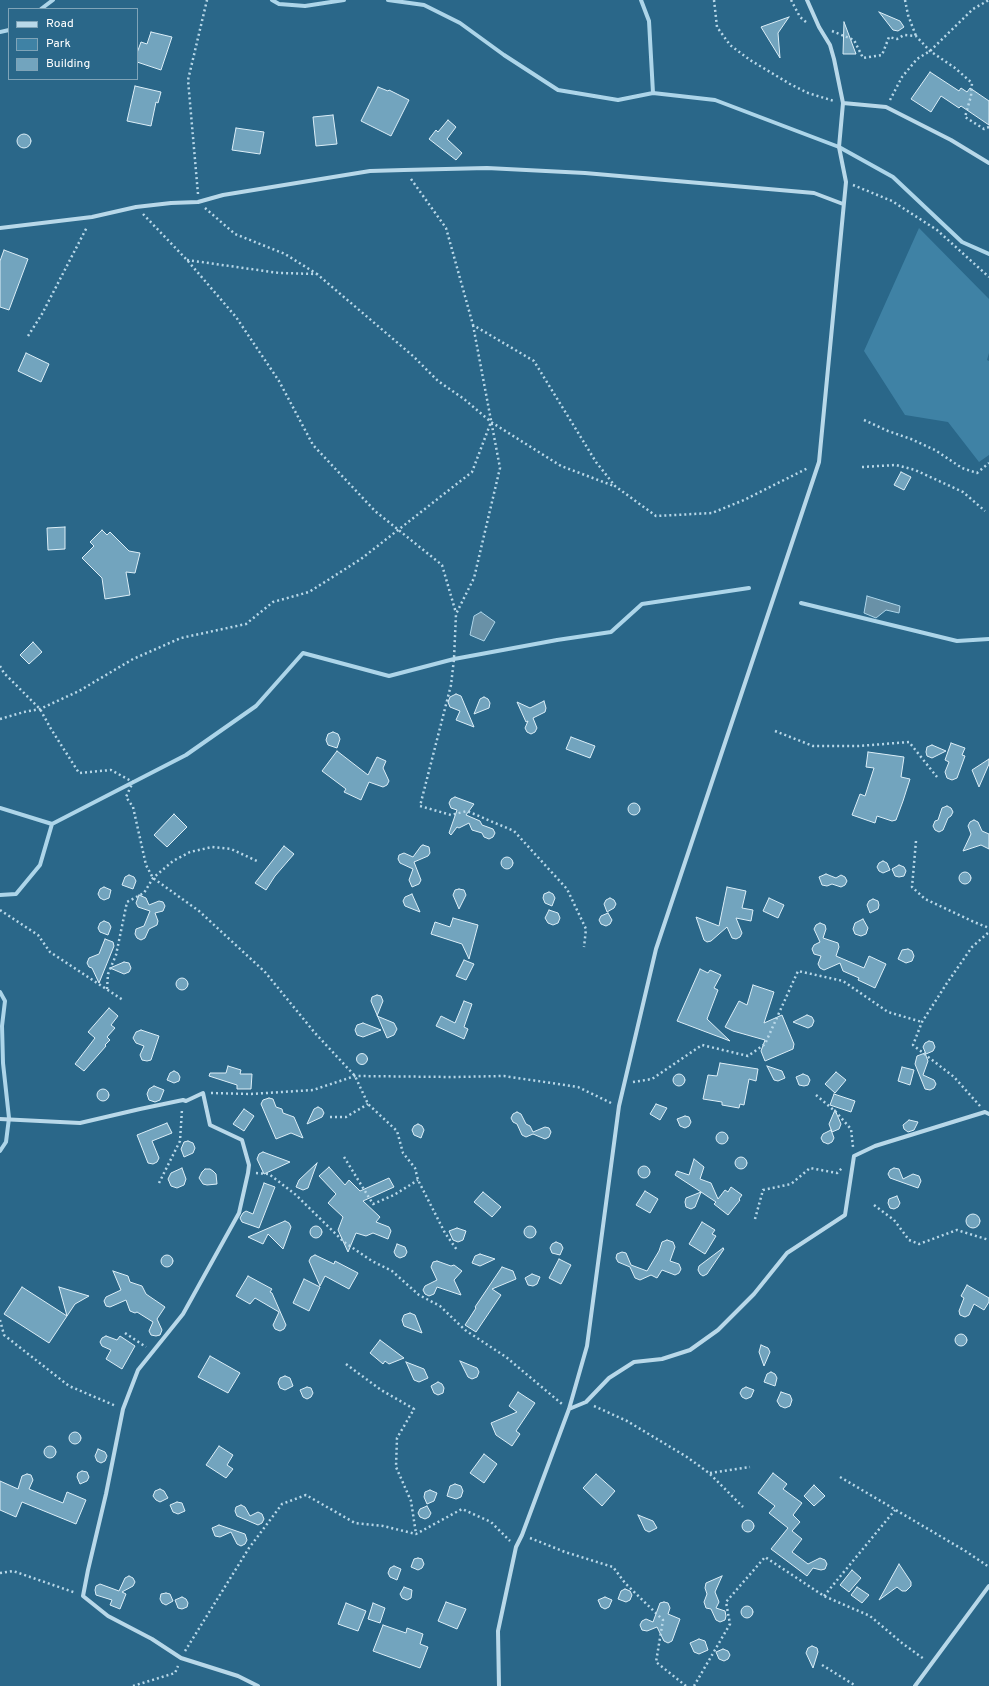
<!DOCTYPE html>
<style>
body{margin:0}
#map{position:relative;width:989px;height:1686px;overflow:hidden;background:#2a6789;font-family:Overpass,sans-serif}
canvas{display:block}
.legend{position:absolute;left:8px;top:8px;width:130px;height:72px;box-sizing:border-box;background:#2a6789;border:1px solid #7fa4b8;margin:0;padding:5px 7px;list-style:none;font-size:12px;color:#fff}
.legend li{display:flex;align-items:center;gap:8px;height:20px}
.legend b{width:20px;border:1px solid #7fa4b8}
</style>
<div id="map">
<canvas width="989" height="1686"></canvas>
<ul class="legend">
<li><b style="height:5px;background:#b8d8e9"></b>Road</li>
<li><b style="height:11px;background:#3f82a5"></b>Park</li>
<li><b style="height:11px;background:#72a4be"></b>Building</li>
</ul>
</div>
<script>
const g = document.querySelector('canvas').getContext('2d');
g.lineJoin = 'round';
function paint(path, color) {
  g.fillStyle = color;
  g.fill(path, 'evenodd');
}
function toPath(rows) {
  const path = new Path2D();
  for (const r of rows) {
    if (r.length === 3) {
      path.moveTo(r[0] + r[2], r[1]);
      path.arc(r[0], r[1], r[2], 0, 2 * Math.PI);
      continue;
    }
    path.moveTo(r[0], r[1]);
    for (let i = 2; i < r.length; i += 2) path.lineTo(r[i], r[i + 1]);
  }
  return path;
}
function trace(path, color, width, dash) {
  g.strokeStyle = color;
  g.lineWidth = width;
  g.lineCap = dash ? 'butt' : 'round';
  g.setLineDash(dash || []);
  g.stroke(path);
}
const green = toPath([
 [919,228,989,299,989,353,987,360,989,361,989,455,979,462,948,422,905,415,864,351]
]);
const water = toPath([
 [867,596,900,606,899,613,886,610,876,618,864,613,867,596],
 [481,612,495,622,484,641,470,635,474,616,481,612]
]);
const stream = toPath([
 [272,0,279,4,305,6,344,0],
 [388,0,424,5,460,23,504,55,558,90,618,100,653,93,715,100,839,147,893,177,962,242,989,254],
 [641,0,649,21,653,93],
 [41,9,53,0],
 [0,32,9,30],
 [801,603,957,641,989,639],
 [0,808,52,824,186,755,256,706,303,653,389,676,454,659,557,640,611,632,642,604,749,588],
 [0,895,16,894,40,865,52,824],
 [0,992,5,1001,2,1026,3,1063,9,1118,6,1142,0,1151]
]);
const building = toPath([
 [879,12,900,21,904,27,898,31,893,30,879,12],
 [789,17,778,33,780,58,761,27,789,17],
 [844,22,856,54,843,54,844,22],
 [151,32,172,37,161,70,137,62,137,53,141,42,147,44,151,32],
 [930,72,959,91,961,88,967,92,970,88,989,101,989,125,961,106,959,108,941,96,931,112,911,99,930,72],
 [135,86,161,92,158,103,156,102,151,126,127,121,135,86],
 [378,87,388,91,389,90,409,100,391,136,361,121,378,87],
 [333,115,337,144,316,146,313,117,333,115],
 [448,120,456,127,447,139,462,153,456,160,429,139,436,130,438,132,448,120],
 [236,128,264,132,260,154,232,150,236,128],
 [24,141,7],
 [4,250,28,259,9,310,0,307,0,261,4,250],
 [26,353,49,364,41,382,18,371,26,353],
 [901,472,911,477,904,490,894,485,901,472],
 [65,527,65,549,48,550,47,528,65,527],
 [102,530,107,535,110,532,129,551,140,553,135,573,126,572,130,595,105,599,102,578,82,558,94,546,90,542,102,530],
 [33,642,42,652,29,664,20,655,33,642],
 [456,694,461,696,474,727,456,720,460,711,450,707,448,702,450,697,456,694],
 [484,697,488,699,490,703,489,708,474,714,480,699,484,697],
 [544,701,546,708,545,712,533,718,537,728,535,732,531,734,527,732,525,728,528,721,526,722,517,702,530,708,544,701],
 [333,732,338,734,340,739,337,748,328,745,326,740,328,734,333,732],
 [571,737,595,746,590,758,566,749,571,737],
 [951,743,965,748,962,755,965,756,957,778,952,780,947,778,945,772,949,762,945,760,951,743],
 [932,745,946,751,932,758,927,756,926,752,927,747,932,745],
 [337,751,368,775,377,757,386,761,383,768,389,781,387,785,383,787,369,782,361,800,344,792,346,789,322,771,337,751],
 [868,752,904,757,901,777,910,779,903,801,896,820,892,821,877,816,875,823,852,815,860,794,865,796,874,768,866,767,868,752],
 [989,759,989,764,979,787,972,770,989,759],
 [455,797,474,804,466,815,480,821,482,825,493,829,495,833,493,837,489,839,484,837,482,833,472,830,469,823,459,828,457,827,451,835,449,833,457,810,451,808,449,803,451,799,455,797],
 [634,809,6],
 [947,806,951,808,953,812,951,816,948,818,943,830,939,832,935,830,933,826,935,821,938,820,942,808,947,806],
 [174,814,187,827,167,847,154,835,174,814],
 [974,820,978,822,982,831,989,834,989,849,981,845,963,851,971,834,968,826,970,822,974,820],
 [423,845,429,847,430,853,428,856,414,862,421,880,419,884,412,887,409,880,413,869,400,863,398,859,399,855,404,853,413,857,421,846,423,845],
 [284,846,294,854,275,876,266,890,255,883,284,846],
 [507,863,6],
 [883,861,887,863,890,870,883,873,879,871,877,867,879,863,883,861],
 [899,865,904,867,906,871,904,876,899,877,895,876,892,869,899,865],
 [965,878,6],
 [826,874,836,878,841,875,845,877,847,881,845,885,841,887,832,884,827,886,822,885,819,877,826,874],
 [129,875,134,877,136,881,133,889,122,885,125,877,129,875],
 [104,887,111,890,109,898,104,900,100,898,98,894,100,889,104,887],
 [727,887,746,891,742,908,753,910,751,921,736,918,742,933,740,937,736,939,732,938,727,927,711,941,707,942,704,940,696,917,719,926,727,887],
 [459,889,464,890,466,895,459,909,453,895,455,890,459,889],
 [549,892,553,894,555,898,552,906,545,903,543,898,544,894,549,892],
 [412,894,420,912,405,906,403,901,405,897,412,894],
 [139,895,146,898,149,905,159,901,163,902,165,906,163,911,155,913,158,921,157,925,149,929,145,938,141,940,137,938,135,934,136,929,144,926,150,911,138,907,136,903,139,895],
 [610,898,614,900,616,904,614,908,607,912,604,904,606,900,610,898],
 [769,898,784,905,778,918,763,911,769,898],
 [873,899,878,901,879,905,878,909,870,913,867,905,869,901,873,899],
 [549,910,558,913,560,918,558,923,553,925,548,923,545,918,549,910],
 [608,913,612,920,610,924,606,926,601,924,599,920,601,916,608,913],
 [453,918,478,925,469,959,462,944,431,934,435,922,450,927,453,918],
 [863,919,868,928,866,934,861,936,855,934,853,929,855,923,863,919],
 [104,921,109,923,111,927,108,935,100,932,98,928,100,923,104,921],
 [820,923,825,925,826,929,823,938,838,943,839,947,836,956,864,968,869,956,886,964,875,988,858,980,859,978,843,971,840,963,824,970,820,968,818,964,821,956,814,954,812,949,814,945,820,942,814,929,816,925,820,923],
 [105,939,113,942,114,946,99,983,92,968,89,967,87,963,89,958,99,954,105,939],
 [908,949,912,951,914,956,912,961,906,963,898,959,902,950,908,949],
 [464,960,474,964,466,980,456,976,464,960],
 [124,962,129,963,131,968,129,972,124,974,110,968,124,962],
 [700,969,708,973,710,970,721,975,714,988,718,990,707,1019,730,1041,677,1021,700,969],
 [182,984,6],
 [753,985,774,992,764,1023,782,1015,794,1044,793,1049,765,1061,761,1051,765,1040,733,1031,725,1027,739,1001,747,1005,753,985],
 [377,995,381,996,383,1001,377,1016,394,1023,397,1029,394,1035,387,1038,371,1001,372,997,377,995],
 [464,1001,472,1004,464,1027,468,1029,464,1039,436,1026,441,1016,455,1023,464,1001],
 [109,1008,118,1016,111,1025,115,1028,107,1037,110,1040,105,1045,106,1046,84,1071,75,1064,95,1038,88,1032,109,1008],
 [807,1015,812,1017,814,1021,812,1026,808,1028,793,1022,807,1015],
 [363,1023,381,1030,363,1037,357,1035,355,1030,357,1025,363,1023],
 [141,1030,159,1036,151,1060,147,1061,142,1060,140,1055,144,1046,136,1043,133,1038,136,1032,141,1030],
 [929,1041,933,1042,935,1047,933,1051,926,1054,923,1047,925,1043,929,1041],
 [925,1053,928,1061,923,1075,934,1080,936,1084,934,1088,930,1090,925,1089,915,1064,917,1056,925,1053],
 [362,1059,5.5],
 [720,1063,758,1069,756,1081,749,1079,744,1105,740,1104,739,1108,722,1105,722,1102,703,1099,708,1075,717,1076,720,1063],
 [228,1066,241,1070,240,1074,252,1074,251,1089,237,1089,237,1085,209,1076,210,1073,226,1073,228,1066],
 [767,1066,782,1071,785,1078,778,1081,774,1080,767,1066],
 [902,1067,914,1070,910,1085,898,1081,902,1067],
 [174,1071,178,1073,180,1077,179,1081,174,1083,167,1080,170,1073,174,1071],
 [836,1072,846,1080,835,1093,825,1084,836,1072],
 [803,1074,808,1076,810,1080,808,1085,804,1086,799,1085,796,1077,803,1074],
 [679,1080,6],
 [154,1086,164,1090,160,1100,155,1102,149,1100,147,1094,149,1089,154,1086],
 [103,1095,6],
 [834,1094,855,1101,851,1112,830,1105,834,1094],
 [269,1098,273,1099,276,1107,282,1109,283,1113,294,1117,303,1138,291,1133,276,1139,261,1104,263,1100,269,1098],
 [656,1104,667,1108,660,1120,650,1114,656,1104],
 [318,1107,322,1109,324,1113,322,1117,307,1124,314,1109,318,1107],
 [244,1109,254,1116,244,1131,233,1124,244,1109],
 [835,1110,841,1124,839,1129,832,1132,829,1124,835,1110],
 [517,1112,521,1114,526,1124,530,1126,533,1132,545,1127,549,1128,551,1132,549,1137,545,1139,533,1134,526,1137,522,1135,517,1124,513,1122,511,1118,513,1114,517,1112],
 [685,1116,689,1117,691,1122,689,1126,685,1128,680,1126,677,1119,685,1116],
 [909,1120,918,1122,914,1130,908,1132,904,1129,903,1125,909,1120],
 [167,1123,172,1133,152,1141,159,1158,157,1162,153,1164,148,1163,137,1135,167,1123],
 [418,1124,422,1126,424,1130,421,1138,414,1135,412,1130,414,1126,418,1124],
 [831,1130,834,1138,832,1142,828,1144,823,1142,821,1138,823,1134,831,1130],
 [722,1138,6],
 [188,1141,193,1143,195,1148,193,1153,184,1157,181,1149,184,1142,188,1141],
 [263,1152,290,1162,264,1174,257,1159,259,1154,263,1152],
 [741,1163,6],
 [694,1159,704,1167,700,1179,711,1183,718,1199,725,1190,728,1192,731,1187,742,1195,739,1199,740,1200,728,1215,714,1204,716,1202,701,1192,695,1207,691,1209,686,1207,685,1202,686,1198,701,1192,675,1175,677,1171,689,1175,694,1159],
 [317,1163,308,1188,303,1190,296,1187,299,1180,317,1163],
 [644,1172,6],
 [329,1167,345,1185,349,1180,360,1191,389,1178,394,1187,363,1201,380,1217,376,1222,389,1227,391,1231,388,1239,373,1233,366,1236,356,1233,348,1252,338,1230,343,1217,328,1203,336,1194,319,1176,329,1167],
 [182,1168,186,1179,184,1185,177,1188,171,1186,168,1179,171,1173,182,1168],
 [894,1168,899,1169,903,1179,913,1174,919,1176,921,1181,918,1188,890,1178,888,1174,890,1170,894,1168],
 [205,1169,210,1169,213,1171,216,1174,217,1184,207,1185,203,1184,199,1178,202,1172,205,1169],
 [264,1183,275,1187,259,1228,242,1222,240,1218,243,1213,246,1211,253,1214,264,1183],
 [645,1191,658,1199,650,1213,636,1205,645,1191],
 [483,1192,501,1207,492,1217,474,1202,483,1192],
 [897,1196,900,1203,898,1207,894,1209,890,1208,888,1203,889,1199,897,1196],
 [973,1221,7],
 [285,1221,289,1223,291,1227,283,1249,268,1234,263,1244,248,1237,285,1221],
 [702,1222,715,1230,712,1234,716,1236,705,1254,689,1244,702,1222],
 [316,1232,6],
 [530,1232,6],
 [457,1228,466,1231,463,1240,458,1242,453,1240,449,1231,457,1228],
 [667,1240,673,1242,675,1247,670,1261,679,1264,681,1269,679,1273,675,1275,662,1270,657,1278,651,1275,640,1280,635,1278,630,1267,618,1262,616,1258,617,1254,622,1252,626,1253,631,1265,647,1271,659,1251,662,1242,667,1240],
 [556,1242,561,1244,563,1248,560,1255,552,1253,550,1248,552,1244,556,1242],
 [397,1244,405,1247,407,1252,405,1256,400,1258,396,1256,394,1252,397,1244],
 [723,1248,724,1249,707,1274,703,1276,700,1274,698,1270,699,1266,723,1248],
 [480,1254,495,1259,480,1266,472,1263,475,1256,480,1254],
 [315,1255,334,1264,335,1261,358,1273,349,1289,325,1276,320,1286,309,1261,311,1257,315,1255],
 [167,1261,6],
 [559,1259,571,1265,561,1284,549,1278,559,1259],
 [437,1261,451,1266,454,1265,462,1271,454,1280,461,1295,437,1287,434,1294,429,1296,425,1294,423,1290,425,1286,437,1280,431,1267,433,1262,437,1261],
 [502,1267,513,1271,516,1279,492,1289,501,1295,476,1332,465,1325,476,1308,475,1307,502,1267],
 [113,1271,128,1276,130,1282,142,1286,146,1294,165,1307,157,1319,162,1330,160,1335,156,1336,151,1335,149,1331,153,1322,137,1312,135,1313,130,1311,126,1300,110,1307,106,1306,104,1301,106,1297,121,1290,113,1271],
 [532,1274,540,1277,537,1284,533,1286,528,1285,525,1278,532,1274],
 [248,1276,272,1289,270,1292,272,1293,286,1325,284,1329,280,1331,275,1329,273,1325,279,1312,255,1298,250,1304,236,1296,248,1276],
 [304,1279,320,1287,309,1311,293,1303,304,1279],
 [967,1285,989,1298,989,1302,984,1310,974,1304,969,1315,965,1317,960,1315,959,1311,964,1298,961,1296,967,1285],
 [22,1287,67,1316,49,1343,4,1314,22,1287],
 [59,1287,89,1296,75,1304,67,1316,59,1287],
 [410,1313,415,1315,422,1333,404,1326,402,1320,404,1315,410,1313],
 [961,1340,6],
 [106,1336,117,1340,120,1336,135,1346,122,1369,106,1359,111,1350,102,1346,100,1342,102,1338,106,1336],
 [380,1340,404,1358,389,1364,385,1361,383,1364,370,1353,380,1340],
 [761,1345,768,1348,770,1352,764,1366,759,1352,761,1345],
 [210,1356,240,1373,228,1393,198,1377,210,1356],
 [460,1361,477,1368,479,1372,477,1377,472,1379,468,1377,460,1361],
 [406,1362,424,1369,428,1378,419,1382,414,1380,406,1362],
 [771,1372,775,1374,777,1378,775,1386,764,1382,767,1374,771,1372],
 [285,1376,290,1378,293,1386,285,1390,280,1388,278,1383,280,1378,285,1376],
 [438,1382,442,1384,444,1388,443,1393,438,1395,434,1393,431,1386,438,1382],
 [307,1387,311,1388,313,1393,311,1397,307,1399,303,1397,300,1390,307,1387],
 [746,1387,754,1390,751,1397,746,1399,742,1397,740,1393,742,1389,746,1387],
 [518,1392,535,1403,516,1431,520,1434,512,1446,496,1435,491,1423,517,1412,509,1406,518,1392],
 [781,1392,790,1395,792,1400,790,1406,785,1408,780,1406,777,1401,781,1392],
 [75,1438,6],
 [219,1446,233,1455,227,1465,233,1469,226,1478,206,1465,219,1446],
 [50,1452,6],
 [98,1449,105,1452,107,1456,105,1461,101,1463,97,1461,95,1456,98,1449],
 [484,1454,497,1464,484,1483,470,1473,484,1454],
 [82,1471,87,1472,89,1477,87,1481,80,1484,77,1477,78,1473,82,1471],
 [773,1473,787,1484,783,1489,802,1503,793,1515,800,1522,792,1531,802,1539,792,1552,808,1564,820,1558,825,1560,827,1564,825,1569,821,1570,813,1568,807,1576,771,1549,788,1528,769,1513,775,1506,758,1493,773,1473],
 [27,1474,31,1475,33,1480,29,1489,63,1503,67,1492,86,1500,76,1524,22,1502,16,1517,0,1510,0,1481,18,1489,22,1476,27,1474],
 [596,1474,615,1491,602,1506,583,1488,596,1474],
 [455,1484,461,1486,463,1491,461,1497,456,1499,447,1496,450,1486,455,1484],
 [814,1485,825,1496,814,1506,804,1496,814,1485],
 [160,1489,164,1491,168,1498,160,1502,156,1500,153,1496,155,1491,160,1489],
 [430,1490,437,1493,434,1501,427,1504,424,1497,425,1492,430,1490],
 [177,1502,182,1503,185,1511,178,1514,173,1512,170,1505,177,1502],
 [241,1505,245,1507,250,1516,258,1512,262,1514,264,1519,262,1523,258,1525,237,1516,235,1511,236,1507,241,1505],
 [427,1506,431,1513,429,1517,425,1519,420,1517,418,1513,420,1509,427,1506],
 [638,1515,653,1521,657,1528,649,1532,645,1530,638,1515],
 [748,1526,6],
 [219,1525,245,1534,247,1540,245,1544,241,1546,237,1544,231,1532,220,1537,215,1536,212,1528,219,1525],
 [418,1558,422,1559,424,1564,422,1568,418,1570,411,1567,414,1559,418,1558],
 [899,1564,911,1582,911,1586,906,1591,902,1591,897,1587,879,1600,899,1564],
 [394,1566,401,1569,397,1580,390,1577,388,1573,390,1568,394,1566],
 [852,1570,861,1578,849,1592,840,1585,852,1570],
 [129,1576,133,1578,135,1582,133,1586,122,1592,126,1594,120,1609,110,1605,112,1600,96,1595,95,1590,96,1586,100,1584,119,1591,125,1578,129,1576],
 [722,1576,715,1592,719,1602,716,1608,725,1611,726,1616,725,1620,720,1622,716,1620,711,1609,706,1608,704,1602,707,1594,705,1588,706,1583,722,1576],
 [404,1587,412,1590,411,1598,407,1600,402,1598,400,1594,404,1587],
 [857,1587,869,1595,862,1603,851,1595,857,1587],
 [625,1589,630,1591,632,1595,630,1600,626,1602,618,1599,621,1591,625,1589],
 [166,1593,170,1594,173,1601,166,1605,162,1603,160,1599,161,1594,166,1593],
 [182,1597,186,1599,188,1603,187,1607,182,1609,178,1608,175,1600,182,1597],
 [605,1597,612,1600,609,1607,605,1609,601,1607,598,1600,605,1597],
 [446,1602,466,1609,457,1629,438,1621,446,1602],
 [664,1602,668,1603,670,1608,668,1614,680,1619,672,1641,668,1643,664,1641,657,1627,647,1631,642,1630,640,1625,642,1621,646,1619,653,1622,660,1603,664,1602],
 [346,1603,366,1611,358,1631,338,1624,346,1603],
 [373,1603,385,1608,380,1623,368,1619,373,1603],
 [747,1612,6],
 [383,1625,406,1633,407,1628,423,1634,420,1644,428,1647,420,1668,373,1651,383,1625],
 [699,1639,705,1641,708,1650,699,1654,694,1652,690,1643,699,1639],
 [812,1646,817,1648,818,1652,813,1668,806,1653,808,1648,812,1646],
 [723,1649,728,1651,730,1655,728,1659,724,1661,719,1659,716,1652,723,1649]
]);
const path = toPath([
 [714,0,717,27,730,45,750,60,790,84,808,93,834,101],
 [791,0,800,17,806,22],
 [905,0,908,15,916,36],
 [832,31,854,40,863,58,882,55,889,37,897,39,904,35,916,36,930,51,955,68,972,83,971,96,965,117,984,129,989,127],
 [890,100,902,77,917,59,930,51,973,9,989,0],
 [411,179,446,228,473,325,534,361,596,462,615,486,656,516,712,513,744,500,808,468],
 [853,185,892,201,937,230,989,277],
 [198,194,188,80,207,0],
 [205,208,235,234,285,254,317,274],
 [143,214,187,260,236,317,279,381,313,445,375,511,442,565,456,613],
 [187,260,279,273,317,274,413,356,438,381,464,399,491,422,561,466,614,486],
 [473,325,500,468,474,578,456,614,454,659,451,685,420,806,451,815,467,811,514,831,567,889,586,929,584,947],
 [28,336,42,314,87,227],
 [864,420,888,431,911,439,935,450,962,468,977,473,989,463],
 [862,467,896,465,915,470,963,492,985,511],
 [0,666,4,673,40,709,51,729,79,773,111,770,133,782,126,797,133,807,146,865,153,878,199,911,265,972,315,1033,355,1076,368,1104,397,1131,403,1153,415,1168,418,1180,445,1233,457,1250],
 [0,719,24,712,40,709,79,691,133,659,181,638,246,624,273,602,309,592,361,559,472,472,491,422],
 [775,731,813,746,859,746,909,742,937,777],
 [916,841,912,887,925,899,974,922,989,928],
 [0,910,38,935,50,952,123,1000],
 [107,989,108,974,116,955,127,902,144,893,153,878,173,861,190,852,212,847,231,849,257,861],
 [633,1082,652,1079,702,1045,748,1056,765,1044,798,971,843,981,888,1012,922,1022],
 [211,1093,251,1094,313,1090,355,1076,453,1077,504,1076,578,1087,611,1103],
 [816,1095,836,1112,851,1129,853,1147],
 [980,1106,954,1077,913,1045,922,1022,947,983,972,947,989,932],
 [330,1117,346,1117,368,1104],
 [344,1157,373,1204,394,1195,418,1180],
 [256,1173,269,1174,296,1195,344,1242,372,1261,392,1271,419,1295,440,1306,465,1330,506,1357,562,1404],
 [159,1183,180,1141,182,1109],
 [874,1205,894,1220,909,1240,919,1244,957,1230,989,1240],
 [755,1219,763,1190,791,1184,810,1168,837,1173,843,1167],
 [0,1320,4,1335,69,1386,116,1406],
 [125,1333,146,1347],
 [346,1364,381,1390,414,1409,397,1438,396,1467,411,1501,416,1534],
 [594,1406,627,1421,687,1457,709,1473,743,1507],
 [710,1473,750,1467],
 [840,1477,967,1552,989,1567],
 [530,1538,565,1552,613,1567,625,1583,663,1620,656,1662,686,1686],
 [0,1573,13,1571,76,1593],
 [824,1596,895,1510],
 [185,1651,249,1548,282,1504,306,1495,355,1523,383,1526,416,1534,462,1509,491,1522,510,1541],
 [822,1665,856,1686],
 [133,1686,175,1673,178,1666],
 [694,1686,730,1624,726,1602,765,1557,824,1596,870,1616,902,1643,924,1659]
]);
const minor = toPath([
 [807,0,819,27,830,45,834,59,843,103],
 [0,228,92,217,136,207,171,203,198,202,223,195,370,171,404,170,487,168,585,173,814,193,843,204],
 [0,1119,80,1123,140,1109,183,1100,186,1101,203,1093,210,1125,242,1140,249,1165,248,1173,239,1213,183,1314,138,1370,123,1409,106,1494,88,1570,83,1596,108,1616,152,1639,181,1658,238,1676,258,1686],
 [569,1409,586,1402,609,1378,634,1362,662,1359,690,1350,718,1330,754,1294,787,1253,845,1215,854,1156,875,1146,985,1112,989,1114],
 [499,1686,498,1631,516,1547,522,1535,569,1409,587,1346,619,1106,656,949,819,462,846,182,839,147,843,103,886,107,951,140,989,163],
 [915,1686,989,1586]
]);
paint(green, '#3f82a5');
paint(water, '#6991a7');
trace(water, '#add5e9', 1);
trace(stream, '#add5e9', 4);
paint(building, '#72a4be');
trace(building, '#dceef7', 1);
trace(path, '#b8d8e9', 2.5, [2, 3]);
trace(minor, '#b8d8e9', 4);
</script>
